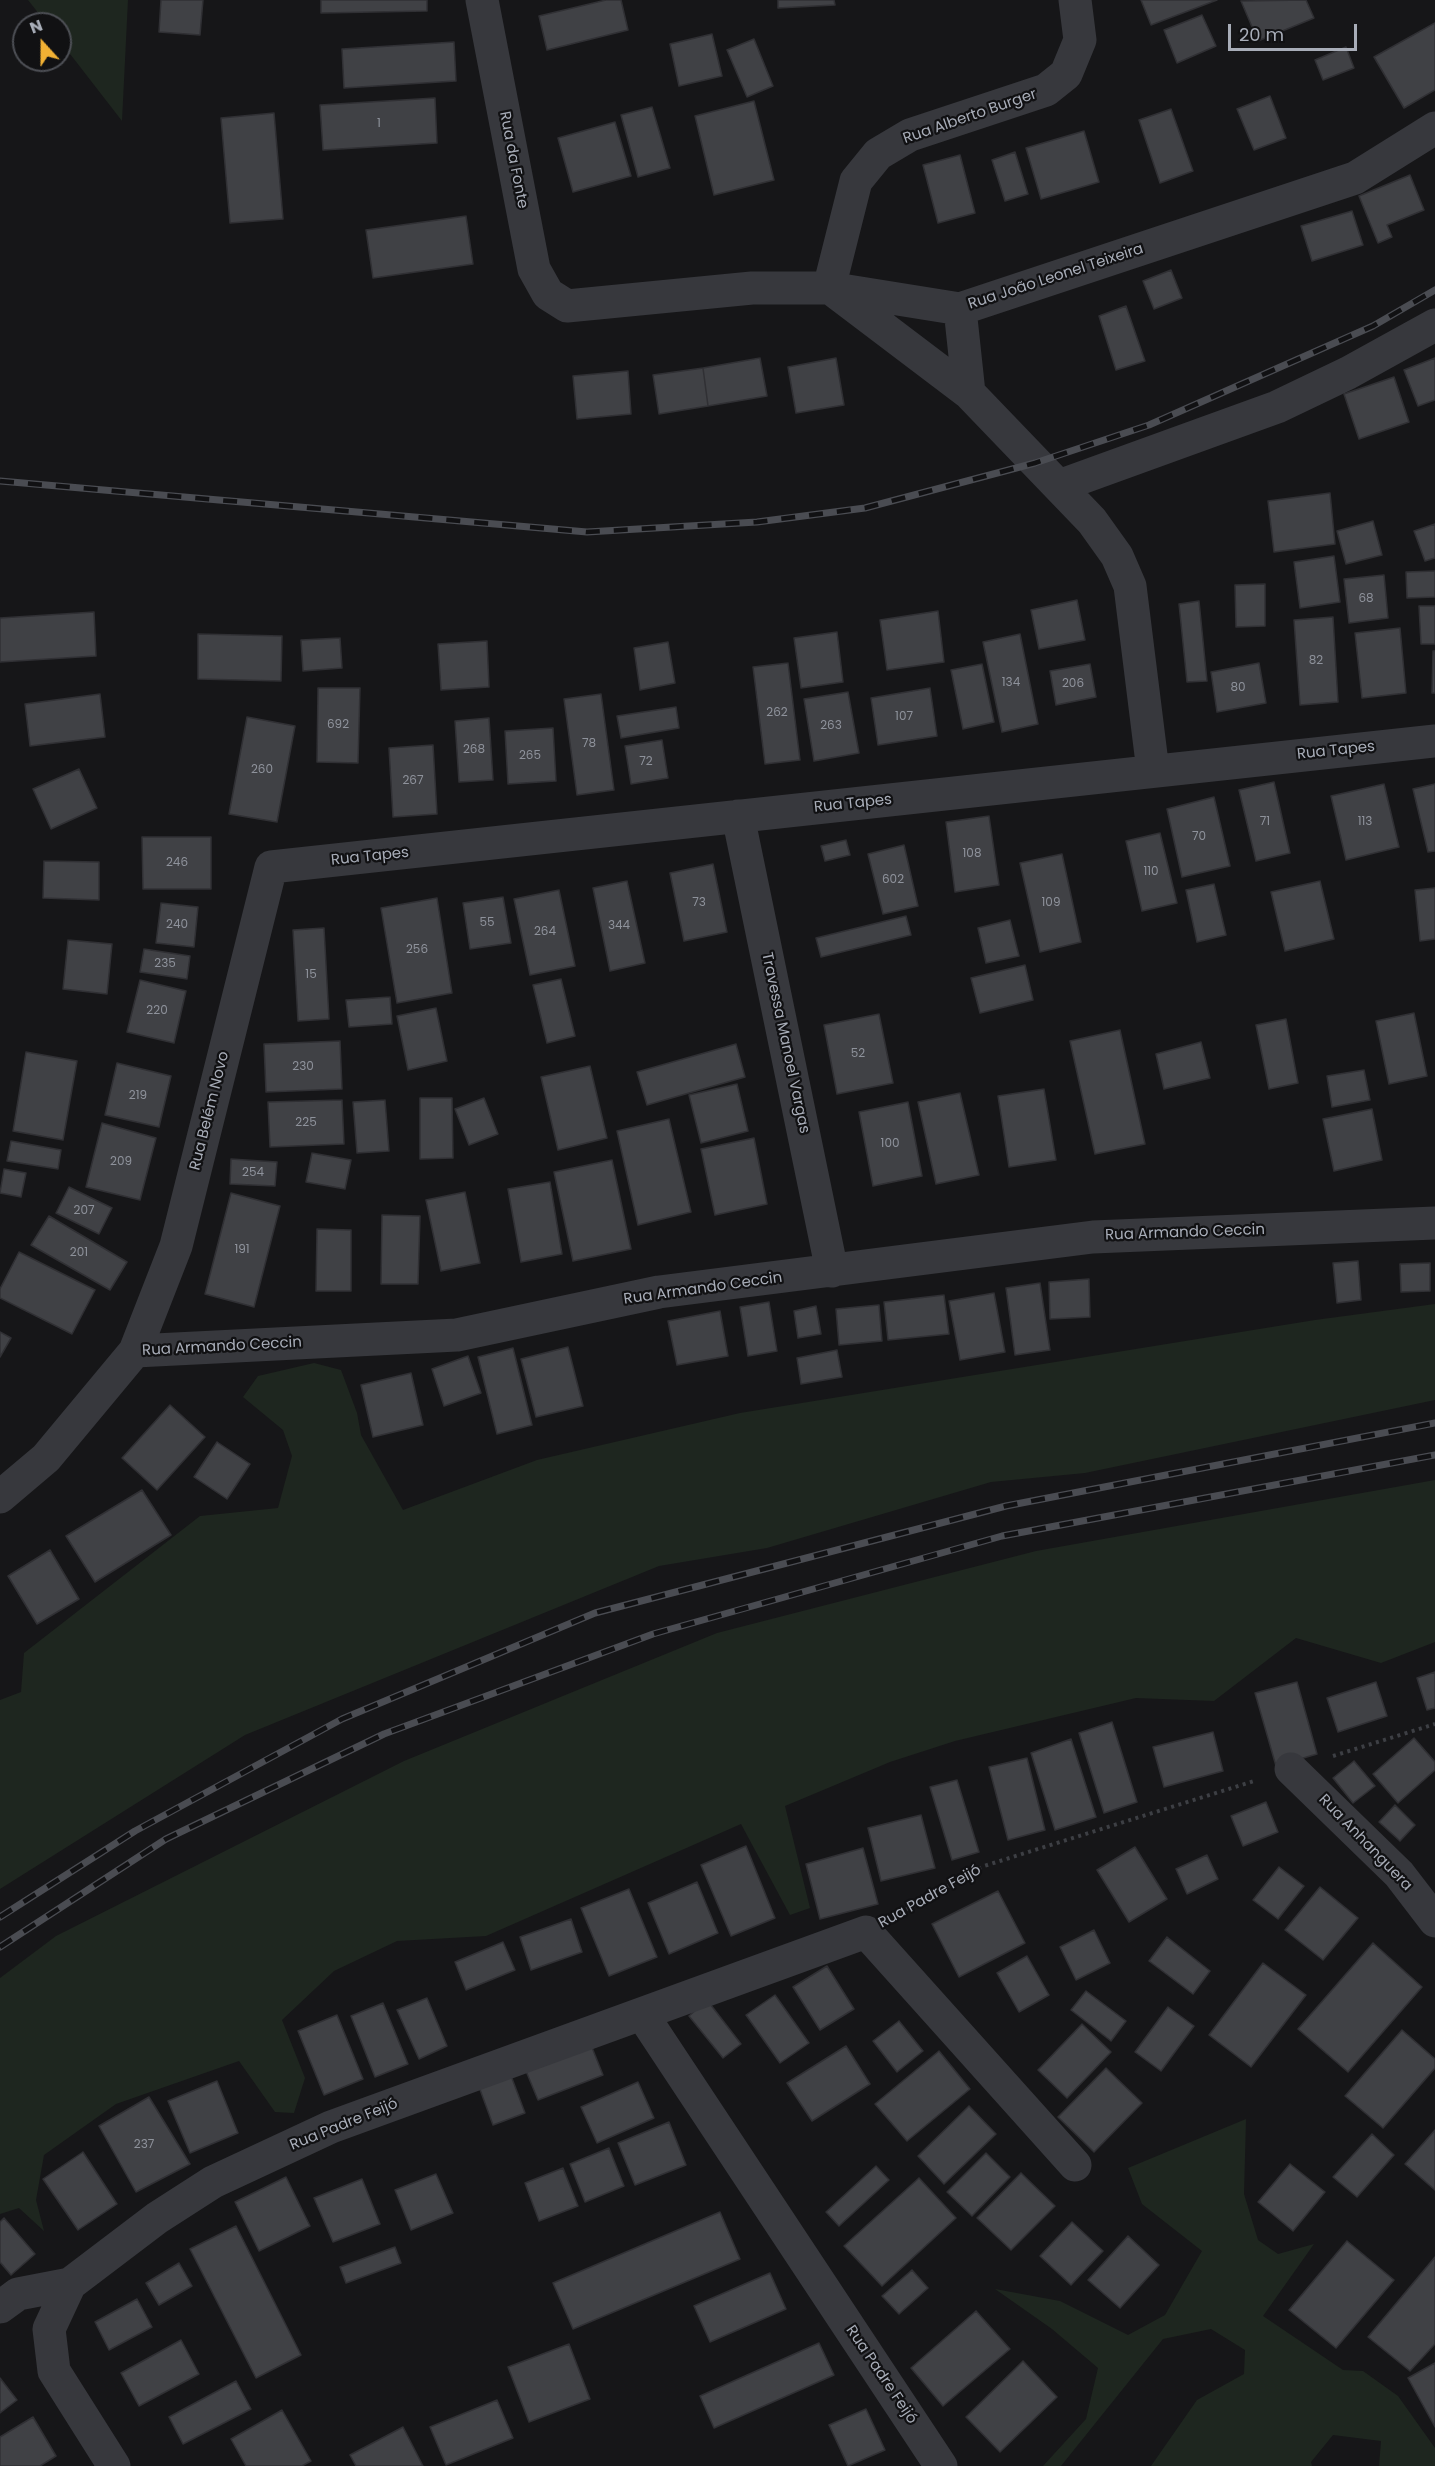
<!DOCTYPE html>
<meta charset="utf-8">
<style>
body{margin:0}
#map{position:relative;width:1435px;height:2466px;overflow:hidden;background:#161618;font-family:Poppins,sans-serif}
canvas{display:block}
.north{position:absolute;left:12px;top:12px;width:60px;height:60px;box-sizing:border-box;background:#111113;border:2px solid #4d4f55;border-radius:50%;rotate:339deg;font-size:16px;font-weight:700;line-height:24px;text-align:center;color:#a8adb8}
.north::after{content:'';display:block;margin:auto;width:21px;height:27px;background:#f2b134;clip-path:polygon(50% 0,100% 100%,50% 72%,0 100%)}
.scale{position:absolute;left:1228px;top:24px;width:129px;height:27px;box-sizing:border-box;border:3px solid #a8adb8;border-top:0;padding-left:8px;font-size:18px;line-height:21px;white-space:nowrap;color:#a8adb8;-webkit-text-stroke:4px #111113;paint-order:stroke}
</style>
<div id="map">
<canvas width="1435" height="2466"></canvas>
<div class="north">N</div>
<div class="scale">20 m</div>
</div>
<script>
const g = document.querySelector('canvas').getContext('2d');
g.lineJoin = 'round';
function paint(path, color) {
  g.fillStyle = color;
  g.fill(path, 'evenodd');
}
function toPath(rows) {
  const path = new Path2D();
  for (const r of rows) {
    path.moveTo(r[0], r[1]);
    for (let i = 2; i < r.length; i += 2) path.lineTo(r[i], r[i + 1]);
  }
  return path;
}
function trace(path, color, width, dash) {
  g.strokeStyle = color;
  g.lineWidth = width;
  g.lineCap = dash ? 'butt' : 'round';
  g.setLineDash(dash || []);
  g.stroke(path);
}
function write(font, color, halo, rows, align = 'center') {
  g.font = font + ' Poppins,sans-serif';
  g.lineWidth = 4.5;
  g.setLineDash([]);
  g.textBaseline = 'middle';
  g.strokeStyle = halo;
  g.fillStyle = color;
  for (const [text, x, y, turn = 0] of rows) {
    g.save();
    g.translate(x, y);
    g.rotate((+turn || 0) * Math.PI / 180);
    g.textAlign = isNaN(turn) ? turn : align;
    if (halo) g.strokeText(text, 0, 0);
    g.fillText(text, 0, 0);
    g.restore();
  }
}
const green = toPath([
 [28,0,128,0,122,121,60,41,60,24,47,24],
 [1435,1304,1435,1400,1085,1473,991,1482,767,1548,659,1566,245,1735,0,1889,0,1700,21,1692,24,1653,200,1516,278,1508,292,1456,283,1430,243,1397,258,1376,314,1363,341,1370,357,1413,361,1435,403,1510,537,1460,740,1413,1315,1320],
 [1435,1480,1435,1642,1381,1663,1296,1638,1214,1701,1136,1698,955,1741,890,1762,785,1806,810,1908,790,1915,741,1824,486,1936,397,1941,334,1971,282,2020,305,2078,294,2113,275,2112,239,2061,116,2104,44,2155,36,2200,44,2231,19,2208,0,2214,0,1978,56,1936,404,1761,717,1633,1036,1551],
 [1246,2119,1244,2194,1258,2240,1278,2254,1314,2244,1263,2316,1343,2370,1363,2371,1398,2396,1435,2448,1435,2466,1379,2466,1381,2441,1333,2435,1311,2462,1312,2466,1151,2466,1197,2400,1244,2374,1245,2350,1211,2329,1163,2339,1061,2466,1043,2466,1086,2419,1098,2368,1052,2329,995,2289,1060,2301,1128,2335,1165,2315,1202,2251,1142,2204,1128,2168]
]);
const building = toPath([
 [161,0,203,0,200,35,159,32,161,0],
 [321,0,427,0,427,11,321,13,321,0],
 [606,0,621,0,628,30,547,50,539,16,606,0],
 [778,0,834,0,835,5,778,8,778,0],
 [1141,0,1217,0,1151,25,1141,0],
 [1306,0,1314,18,1258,41,1241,1,1306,0],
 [1202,15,1216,46,1177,63,1164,30,1202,15],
 [1435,23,1435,90,1404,108,1374,57,1435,23],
 [712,34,722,76,679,86,670,44,712,34],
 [754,39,773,86,747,97,727,50,754,39],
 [454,42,456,81,344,88,342,49,454,42],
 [1346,47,1354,68,1323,80,1315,60,1346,47],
 [1270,96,1286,138,1254,150,1237,109,1270,96],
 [435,98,437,143,323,150,320,105,435,98],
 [754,101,774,180,714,195,695,116,754,101],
 [652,107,670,168,638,177,621,115,652,107],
 [1171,109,1193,171,1160,183,1139,120,1171,109],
 [274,113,283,219,230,223,221,118,274,113],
 [615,122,631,176,573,192,558,138,615,122],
 [1084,131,1099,182,1041,199,1026,148,1084,131],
 [1015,152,1028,194,1005,201,992,160,1015,152],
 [960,155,975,213,938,223,923,165,960,155],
 [1410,175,1424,210,1387,225,1392,237,1378,243,1359,196,1410,175],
 [1352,211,1363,245,1312,261,1301,226,1352,211],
 [466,216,473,264,373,278,366,230,466,216],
 [1171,270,1182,298,1154,309,1143,281,1171,270],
 [1126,306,1145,361,1116,370,1099,316,1126,306],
 [760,358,767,396,708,406,703,368,760,358],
 [836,358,844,405,796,413,788,367,836,358],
 [1435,358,1435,400,1418,406,1404,370,1435,358],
 [703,368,708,406,659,414,653,375,703,368],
 [628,371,631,414,577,419,573,376,628,371],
 [1394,377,1409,422,1359,439,1344,394,1394,377],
 [1330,493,1335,544,1274,552,1268,501,1330,493],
 [1373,521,1382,555,1346,564,1337,531,1373,521],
 [1435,524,1435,558,1425,561,1414,531,1435,524],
 [1334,556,1340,602,1300,608,1294,562,1334,556],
 [1435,571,1435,597,1407,598,1406,572,1435,571],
 [1384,575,1388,618,1349,623,1344,579,1384,575],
 [1265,584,1265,626,1236,627,1235,585,1265,584],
 [1077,600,1085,640,1039,649,1031,610,1077,600],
 [1199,601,1207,681,1187,682,1179,604,1199,601],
 [1419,606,1435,606,1435,644,1421,644,1419,606],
 [938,611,944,662,887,670,880,620,938,611],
 [94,612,96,656,0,662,0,618,94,612],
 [1333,617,1338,702,1300,705,1294,620,1333,617],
 [1400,628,1406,693,1362,698,1355,633,1400,628],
 [837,632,843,682,801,688,794,638,837,632],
 [198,634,282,636,281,681,198,679,198,634],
 [1020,634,1038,724,1002,732,983,642,1020,634],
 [340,638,342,668,303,671,301,640,340,638],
 [487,641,489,687,441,690,438,644,487,641],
 [668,642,675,683,640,690,634,648,668,642],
 [1433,651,1435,651,1435,693,1432,693,1433,651],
 [788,663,800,760,765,764,753,667,788,663],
 [1259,663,1266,703,1217,712,1211,672,1259,663],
 [982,664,994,722,963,729,951,670,982,664],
 [1090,664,1096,697,1056,705,1050,671,1090,664],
 [318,688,360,688,358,763,317,762,318,688],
 [930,688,937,736,878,745,871,698,930,688],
 [848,692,859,753,814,761,804,699,848,692],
 [100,694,105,737,30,746,25,704,100,694],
 [601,694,614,790,577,795,564,699,601,694],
 [676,707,679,728,621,738,617,716,676,707],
 [247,717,295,726,277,822,229,814,247,717],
 [489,718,493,780,459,782,455,721,489,718],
 [553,728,556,781,508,784,505,731,553,728],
 [662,740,668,778,631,784,625,746,662,740],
 [433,745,437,814,393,817,389,748,433,745],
 [79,769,97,808,51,829,33,789,79,769],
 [1274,782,1290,853,1256,861,1239,790,1274,782],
 [1384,784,1399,847,1346,860,1331,796,1384,784],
 [1435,784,1435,851,1428,852,1413,789,1435,784],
 [1214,797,1230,866,1182,877,1167,809,1214,797],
 [989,816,999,885,955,892,946,822,989,816],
 [1160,833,1177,903,1142,911,1126,841,1160,833],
 [142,837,211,837,211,889,143,889,142,837],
 [846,840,850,855,825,861,821,846,846,840],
 [904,845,918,906,883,914,868,854,904,845],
 [1062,854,1081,942,1040,952,1020,863,1062,854],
 [44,861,99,862,99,900,43,898,44,861],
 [713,864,727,932,684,941,670,873,713,864],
 [627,881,645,963,610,971,593,888,627,881],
 [1320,881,1334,939,1285,951,1271,892,1320,881],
 [1214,884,1226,935,1197,942,1186,890,1214,884],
 [1435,888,1435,939,1420,941,1415,890,1435,888],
 [559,890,575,966,530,975,514,899,559,890],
 [503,897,511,943,470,949,463,903,503,897],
 [437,898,452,993,397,1003,381,908,437,898],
 [161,903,198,907,194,947,156,943,161,903],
 [906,916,911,935,821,957,816,938,906,916],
 [1010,920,1019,956,986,963,978,928,1010,920],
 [324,928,329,1019,298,1021,293,930,324,928],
 [68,940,112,944,107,994,63,989,68,940],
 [144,949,190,956,187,979,140,972,144,949],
 [1025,965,1033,1000,980,1013,971,978,1025,965],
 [561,979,575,1036,547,1043,533,985,561,979],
 [140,980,186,991,174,1043,127,1032,140,980],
 [390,997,392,1024,349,1027,346,1000,390,997],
 [436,1008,447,1061,408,1070,397,1016,436,1008],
 [1414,1013,1427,1076,1389,1084,1376,1021,1414,1013],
 [879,1014,893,1083,837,1094,824,1025,879,1014],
 [1286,1019,1298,1083,1269,1089,1256,1025,1286,1019],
 [1120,1030,1145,1144,1095,1154,1070,1041,1120,1030],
 [340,1041,342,1089,266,1092,264,1044,340,1041],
 [1201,1042,1210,1078,1164,1089,1156,1054,1201,1042],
 [736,1044,745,1077,647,1105,637,1072,736,1044],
 [26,1052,77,1061,63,1140,13,1131,26,1052],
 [117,1063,171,1076,159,1127,105,1115,117,1063],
 [590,1066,607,1138,558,1150,541,1077,590,1066],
 [1364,1070,1370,1100,1332,1107,1327,1076,1364,1070],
 [737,1084,748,1131,701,1143,689,1095,737,1084],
 [1044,1089,1056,1160,1009,1167,998,1096,1044,1089],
 [960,1093,979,1175,936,1184,918,1102,960,1093],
 [420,1098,452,1098,453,1158,420,1159,420,1098],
 [484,1098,498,1134,469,1145,455,1109,484,1098],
 [342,1100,344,1144,270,1147,268,1102,342,1100],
 [385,1100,389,1151,357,1153,353,1102,385,1100],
 [908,1102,922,1176,873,1186,859,1112,908,1102],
 [1372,1109,1382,1160,1334,1171,1323,1119,1372,1109],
 [669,1119,691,1212,638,1225,617,1131,669,1119],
 [102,1123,156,1138,140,1200,86,1187,102,1123],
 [754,1138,767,1204,715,1215,701,1149,754,1138],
 [11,1141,61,1150,58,1169,7,1161,11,1141],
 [312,1153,351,1160,345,1189,306,1182,312,1153],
 [231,1159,277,1162,275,1186,230,1184,231,1159],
 [612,1160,631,1249,573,1261,554,1172,612,1160],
 [4,1169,26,1173,21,1197,0,1193,4,1169],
 [550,1182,562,1254,521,1262,508,1189,550,1182],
 [69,1187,112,1208,99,1234,56,1213,69,1187],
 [465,1192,480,1263,441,1271,426,1200,465,1192],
 [231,1193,280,1206,254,1307,205,1294,231,1193],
 [382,1215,420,1216,418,1284,381,1284,382,1215],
 [49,1216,127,1262,110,1290,31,1245,49,1216],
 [317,1229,351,1230,351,1291,316,1291,317,1229],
 [19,1252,95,1290,72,1334,0,1298,0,1289,19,1252],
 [1358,1261,1361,1300,1337,1303,1333,1263,1358,1261],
 [1430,1263,1430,1291,1401,1292,1400,1264,1430,1263],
 [1089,1279,1090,1317,1050,1319,1049,1282,1089,1279],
 [1040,1283,1050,1350,1015,1355,1006,1288,1040,1283],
 [994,1293,1005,1352,960,1360,949,1301,994,1293],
 [944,1295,949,1334,888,1340,884,1302,944,1295],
 [769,1302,777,1351,748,1356,740,1307,769,1302],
 [879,1305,882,1341,839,1345,836,1309,879,1305],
 [816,1306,821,1334,798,1338,794,1311,816,1306],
 [720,1311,728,1356,677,1365,668,1321,720,1311],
 [0,1332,11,1338,0,1357,0,1332],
 [568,1347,583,1406,536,1417,521,1359,568,1347],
 [513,1348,532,1425,497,1434,478,1357,513,1348],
 [837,1350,842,1377,801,1384,797,1358,837,1350],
 [468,1356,481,1393,444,1406,432,1369,468,1356],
 [411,1373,423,1425,373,1437,361,1385,411,1373],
 [170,1405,205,1437,157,1490,122,1458,170,1405],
 [217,1442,250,1464,227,1499,194,1477,217,1442],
 [142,1490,171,1535,95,1582,66,1536,142,1490],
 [50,1550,79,1599,37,1624,8,1576,50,1550],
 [1435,1672,1435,1708,1427,1710,1417,1678,1435,1672],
 [1297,1682,1317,1754,1276,1766,1255,1693,1297,1682],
 [1376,1682,1387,1716,1338,1732,1327,1698,1376,1682],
 [1112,1722,1137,1802,1104,1813,1079,1733,1112,1722],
 [1213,1732,1223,1771,1164,1787,1153,1747,1213,1732],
 [1414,1738,1435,1762,1435,1770,1398,1803,1373,1774,1414,1738],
 [1071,1739,1096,1817,1055,1830,1031,1753,1071,1739],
 [1027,1758,1045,1830,1008,1840,989,1767,1027,1758],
 [1354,1761,1375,1786,1353,1803,1333,1778,1354,1761],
 [957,1780,979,1852,952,1860,930,1787,957,1780],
 [1266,1802,1278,1832,1243,1846,1231,1816,1266,1802],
 [1395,1805,1415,1825,1400,1841,1379,1822,1395,1805],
 [921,1815,935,1868,881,1881,868,1828,921,1815],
 [746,1846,775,1918,731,1936,701,1865,746,1846],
 [1135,1847,1167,1899,1129,1922,1097,1870,1135,1847],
 [863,1848,878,1904,820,1919,806,1864,863,1848],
 [1207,1855,1218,1879,1187,1894,1176,1869,1207,1855],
 [1279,1867,1304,1886,1278,1919,1253,1900,1279,1867],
 [697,1882,718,1933,669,1954,648,1903,697,1882],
 [1320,1887,1358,1918,1323,1960,1285,1930,1320,1887],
 [629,1889,657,1957,609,1976,581,1908,629,1889],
 [998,1891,1025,1943,959,1977,932,1924,998,1891],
 [571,1919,582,1952,531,1970,520,1937,571,1919],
 [1094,1930,1110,1963,1076,1980,1060,1947,1094,1930],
 [1167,1937,1210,1971,1193,1994,1149,1961,1167,1937],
 [503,1942,515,1970,466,1990,455,1962,503,1942],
 [1373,1943,1422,1987,1348,2072,1298,2029,1373,1943],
 [1027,1956,1049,1995,1019,2012,997,1973,1027,1956],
 [1263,1963,1306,1995,1251,2067,1209,2035,1263,1963],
 [827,1966,854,2009,820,2030,793,1987,827,1966],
 [1086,1991,1126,2021,1111,2041,1071,2010,1086,1991],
 [775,1995,809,2043,780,2063,746,2015,775,1995],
 [427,1998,447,2046,419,2059,397,2010,427,1998],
 [707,2000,741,2044,723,2058,689,2016,707,2000],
 [383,2003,408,2064,375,2077,351,2016,383,2003],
 [1168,2007,1194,2026,1161,2071,1135,2052,1168,2007],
 [337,2015,363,2079,324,2095,298,2031,337,2015],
 [899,2021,923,2051,897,2072,873,2041,899,2021],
 [1082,2024,1111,2052,1067,2098,1038,2070,1082,2024],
 [1402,2030,1435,2059,1435,2068,1383,2128,1345,2096,1402,2030],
 [591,2045,603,2075,538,2100,526,2071,591,2045],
 [846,2046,870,2084,812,2121,787,2083,846,2046],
 [939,2051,970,2089,907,2141,875,2104,939,2051],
 [1106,2068,1142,2103,1094,2152,1058,2117,1106,2068],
 [510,2073,525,2113,493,2125,478,2084,510,2073],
 [217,2081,238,2133,190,2153,168,2101,217,2081],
 [638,2082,654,2118,597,2143,581,2107,638,2082],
 [149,2097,190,2164,136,2192,99,2126,149,2097],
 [969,2106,996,2134,944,2184,918,2156,969,2106],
 [669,2122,686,2165,635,2185,618,2143,669,2122],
 [1435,2130,1435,2190,1405,2164,1435,2130],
 [1372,2134,1394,2155,1357,2197,1333,2177,1372,2134],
 [609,2148,624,2186,585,2202,570,2164,609,2148],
 [83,2152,117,2204,78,2230,43,2179,83,2152],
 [986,2153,1010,2177,972,2216,947,2192,986,2153],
 [1290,2164,1325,2192,1293,2231,1258,2202,1290,2164],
 [876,2166,889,2180,839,2226,826,2212,876,2166],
 [563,2168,578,2206,539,2221,525,2183,563,2168],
 [1021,2173,1055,2206,1011,2250,977,2218,1021,2173],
 [436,2174,453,2213,411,2230,395,2190,436,2174],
 [286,2177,310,2226,259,2251,235,2202,286,2177],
 [919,2178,956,2218,882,2286,844,2246,919,2178],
 [362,2179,380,2224,333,2242,314,2198,362,2179],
 [720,2212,740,2259,573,2329,553,2283,720,2212],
 [4,2218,35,2254,11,2275,0,2262,0,2222,4,2218],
 [1072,2222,1103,2251,1071,2285,1040,2256,1072,2222],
 [236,2226,301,2355,256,2378,190,2249,236,2226],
 [1128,2236,1159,2265,1120,2308,1088,2280,1128,2236],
 [1347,2241,1394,2280,1336,2348,1289,2310,1347,2241],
 [395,2247,401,2263,346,2283,340,2267,395,2247],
 [1435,2257,1435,2344,1410,2371,1368,2337,1435,2257],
 [179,2263,192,2286,159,2305,146,2283,179,2263],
 [912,2270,928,2288,899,2314,882,2296,912,2270],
 [770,2273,786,2309,710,2342,694,2306,770,2273],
 [137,2299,152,2327,109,2350,95,2322,137,2299],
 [976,2311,1010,2349,943,2406,911,2368,976,2311],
 [181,2340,199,2374,139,2406,121,2373,181,2340],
 [819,2343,834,2375,714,2428,700,2396,819,2343],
 [569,2344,590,2399,529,2422,508,2367,569,2344],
 [1023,2361,1057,2397,1000,2452,966,2417,1023,2361],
 [1435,2363,1435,2427,1408,2378,1435,2363],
 [0,2378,17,2400,0,2413,0,2378],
 [236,2381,251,2409,183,2444,169,2417,236,2381],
 [497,2400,513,2438,446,2465,430,2427,497,2400],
 [866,2409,885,2450,848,2466,829,2425,866,2409],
 [282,2410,311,2461,302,2466,246,2466,231,2439,282,2410],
 [33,2417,56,2456,40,2466,0,2466,0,2437,33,2417],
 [403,2427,423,2466,356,2466,350,2455,403,2427]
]);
const path = toPath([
 [1333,1756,1435,1724],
 [900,1913,984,1866,1254,1781]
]);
const minor = toPath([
 [482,0,534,269,548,294,567,306,752,288,829,288,960,309,1355,178,1435,128],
 [829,288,856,181,878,154,910,135,1046,90,1066,74,1080,40,1075,0],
 [833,290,969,393],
 [960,309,969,393,1092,521,1117,556,1130,586,1153,771],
 [1059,486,1277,407,1348,373,1435,325],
 [738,816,832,1271],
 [135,1351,457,1335,659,1292,1093,1237,1435,1223],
 [0,1497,46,1458,135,1351,176,1246,271,867,1435,741],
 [1291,1769,1399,1874,1435,1921],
 [642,2014,941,2466],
 [0,2307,18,2294,70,2284],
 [114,2466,54,2371,49,2329,70,2284,157,2218,213,2182,331,2127,866,1932,1075,2165]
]);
const rail = toPath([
 [0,481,587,532,757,522,865,508,1035,463,1149,425,1373,326,1435,290],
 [0,1917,135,1831,342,1719,595,1613,1006,1506,1435,1423],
 [0,1947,166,1839,384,1734,653,1634,1002,1536,1435,1455]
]);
const numberNames = [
 ["1",379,124],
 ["68",1366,599],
 ["82",1316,661],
 ["134",1011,683],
 ["206",1073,684],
 ["80",1238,688],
 ["262",777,713],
 ["107",904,717],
 ["692",338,725],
 ["263",831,726],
 ["78",589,744],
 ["268",474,750],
 ["265",530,756],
 ["72",646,762],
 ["260",262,770],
 ["267",413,781],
 ["71",1265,822],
 ["113",1365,822],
 ["70",1199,837],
 ["108",972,854],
 ["246",177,863],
 ["110",1151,872],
 ["602",893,880],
 ["73",699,903],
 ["109",1051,903],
 ["55",487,923],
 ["240",177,925],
 ["344",619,926],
 ["264",545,932],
 ["256",417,950],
 ["235",165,964],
 ["15",311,975],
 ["220",157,1011],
 ["52",858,1054],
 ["230",303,1067],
 ["219",138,1096],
 ["225",306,1123],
 ["100",890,1144],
 ["209",121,1162],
 ["254",253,1173],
 ["207",84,1211],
 ["191",242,1250],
 ["201",79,1253],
 ["237",144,2145]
];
const streetNames = [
 ["Rua Alberto Burger",970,117,-19],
 ["Rua da Fonte",513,160,79],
 ["Rua João Leonel Teixeira",1056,277,-18],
 ["Rua Tapes",1336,751,-6],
 ["Rua Tapes",853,804,-6],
 ["Rua Tapes",370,857,-6],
 ["Travessa Manoel Vargas",785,1043,78],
 ["Rua Belém Novo",210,1111,-76],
 ["Rua Armando Ceccin",1185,1233,-2],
 ["Rua Armando Ceccin",703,1289,-8],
 ["Rua Armando Ceccin",222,1347,-3],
 ["Rua Anhanguera",1365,1843,46],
 ["Rua Padre Feijó",930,1897,-29],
 ["Rua Padre Feijó",344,2125,-22],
 ["Rua Padre Feijó",881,2375,56]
];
paint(green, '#1e261f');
paint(building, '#404145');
trace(building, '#303034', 1.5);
trace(path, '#3d3f44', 4, [3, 4.5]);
trace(minor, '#37383d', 33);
trace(rail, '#4a4c52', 7);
trace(rail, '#111113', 4.5, [14]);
write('12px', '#8e929b', null, numberNames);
write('15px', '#a8adb8', '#111113', streetNames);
</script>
